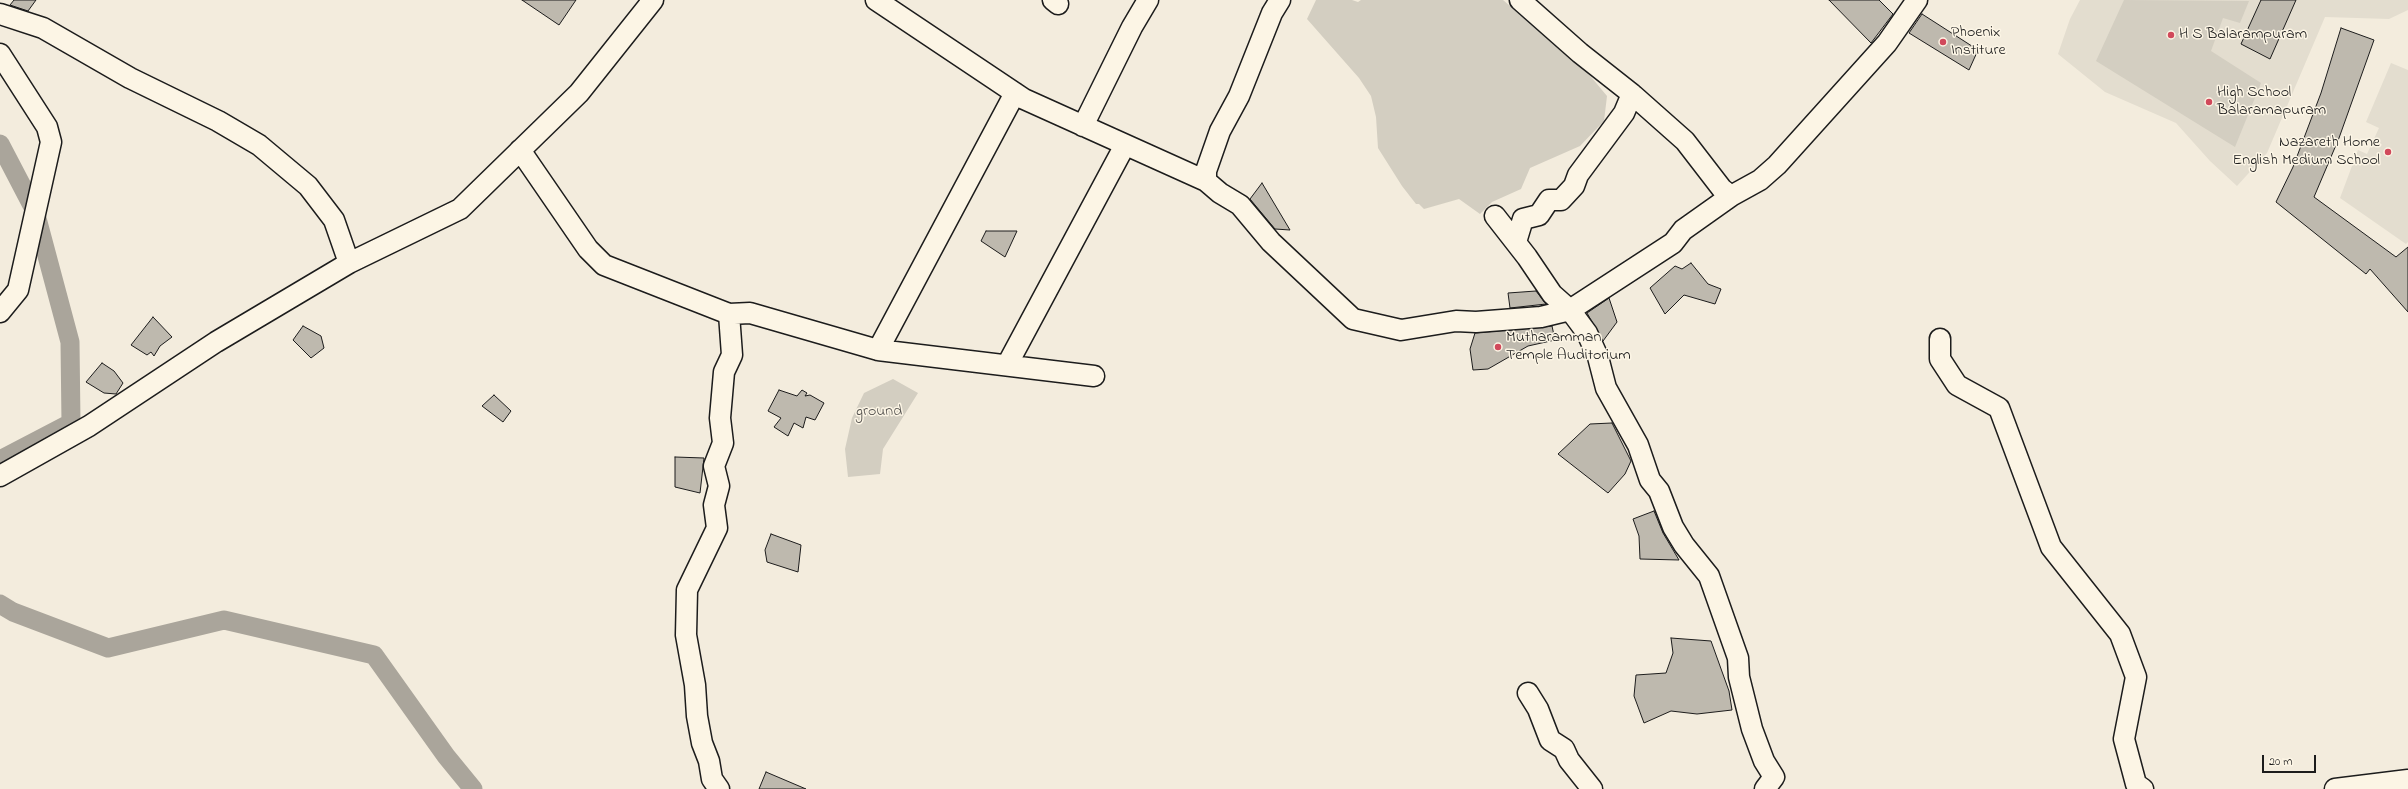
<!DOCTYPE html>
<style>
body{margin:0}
#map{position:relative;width:2408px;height:789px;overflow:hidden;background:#f3ecdd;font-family:"Indie Flower",sans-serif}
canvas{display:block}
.scale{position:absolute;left:2262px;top:755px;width:54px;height:18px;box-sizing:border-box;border:2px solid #1c1c1c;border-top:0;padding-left:5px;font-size:12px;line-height:14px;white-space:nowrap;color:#1c1c1c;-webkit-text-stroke:3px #fcf5e5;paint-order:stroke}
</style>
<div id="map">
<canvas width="2408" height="789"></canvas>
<div class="scale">20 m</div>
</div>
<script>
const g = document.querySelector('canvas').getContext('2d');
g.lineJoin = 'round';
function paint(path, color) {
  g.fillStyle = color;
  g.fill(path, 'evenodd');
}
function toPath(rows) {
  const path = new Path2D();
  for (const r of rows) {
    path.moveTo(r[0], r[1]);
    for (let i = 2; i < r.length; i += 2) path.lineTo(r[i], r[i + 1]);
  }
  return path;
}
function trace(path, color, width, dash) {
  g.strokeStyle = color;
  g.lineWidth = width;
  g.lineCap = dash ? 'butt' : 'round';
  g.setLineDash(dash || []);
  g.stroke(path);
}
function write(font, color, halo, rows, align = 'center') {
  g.font = font + ' "Indie Flower",sans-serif';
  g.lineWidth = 3;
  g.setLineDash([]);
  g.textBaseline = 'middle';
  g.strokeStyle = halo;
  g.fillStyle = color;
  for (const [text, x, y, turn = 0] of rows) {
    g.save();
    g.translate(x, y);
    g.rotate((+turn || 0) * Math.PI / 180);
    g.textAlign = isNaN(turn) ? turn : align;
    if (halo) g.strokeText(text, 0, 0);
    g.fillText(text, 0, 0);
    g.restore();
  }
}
const built = toPath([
 [2080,0,2408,0,2408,10,2389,19,2325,17,2267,153,2237,186,2210,161,2176,123,2105,92,2058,54,2070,19],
 [2391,63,2408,70,2408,242,2406,244,2340,198,2358,150,2367,154,2379,128,2366,122]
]);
const green = toPath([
 [1316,0,1352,0,1358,2,1361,0,1503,0,1587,72,1607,96,1604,121,1580,146,1530,168,1521,189,1492,202,1480,214,1459,199,1424,209,1419,204,1416,204,1402,186,1378,148,1376,117,1371,96,1359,78,1307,19],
 [2124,0,2249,1,2240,23,2223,18,2211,51,2261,83,2235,147,2096,61],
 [893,379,918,393,883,449,880,474,848,477,845,449,852,418,864,393]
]);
const canal = toPath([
 [0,144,35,211,70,342,71,423,0,460],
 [0,604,13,612,108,648,224,620,374,655,446,756,473,789]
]);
const building = toPath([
 [14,0,36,0,28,11,10,5,14,0],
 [522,0,576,0,559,25,522,0],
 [1829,0,1879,0,1893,14,1871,43,1829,0],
 [2261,0,2296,0,2270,59,2241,44,2261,0],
 [1922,14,1978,50,1969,70,1909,33,1922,14],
 [2341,28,2374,40,2339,138,2314,197,2396,257,2408,247,2408,312,2370,269,2366,274,2276,202,2293,167,2321,93,2341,28],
 [1262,183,1290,230,1275,229,1250,199,1262,183],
 [986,231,1017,231,1005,257,981,241,986,231],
 [1691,263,1708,284,1721,289,1715,304,1684,295,1665,314,1650,288,1675,266,1682,269,1691,263],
 [1536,291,1546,304,1510,308,1508,293,1536,291],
 [1609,298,1617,322,1603,341,1587,313,1609,298],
 [153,317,172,337,160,346,154,356,151,352,147,355,131,345,153,317],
 [303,326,321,336,324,348,311,358,293,340,303,326],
 [1552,326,1555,340,1528,346,1488,369,1473,370,1470,349,1475,333,1552,326],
 [102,363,114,371,123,383,116,394,104,393,86,382,102,363],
 [779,390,797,396,802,390,807,393,805,396,810,395,824,403,815,420,806,417,803,428,794,423,788,436,774,427,781,418,768,411,779,390],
 [494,395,511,411,503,422,482,406,494,395],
 [1612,423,1631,461,1625,474,1608,493,1558,454,1590,424,1612,423],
 [675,457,704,458,700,493,675,487,675,457],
 [1654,511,1663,533,1679,560,1640,559,1639,536,1633,519,1654,511],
 [771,534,801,545,798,572,767,562,765,550,771,534],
 [1671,638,1711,641,1729,691,1732,710,1697,714,1671,711,1644,723,1634,696,1636,675,1666,673,1673,653,1671,638],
 [766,772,806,789,759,789,766,772]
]);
const minor = toPath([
 [876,0,1024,99,1206,181],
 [1053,0,1058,4],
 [1280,0,1272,13,1239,96,1220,131,1206,171,1206,181,1220,193,1240,205,1271,242,1353,319,1401,330,1456,321,1476,322,1541,317,1570,310,1587,333,1598,357,1606,388,1638,445,1650,480,1659,491,1673,527,1684,545,1709,576,1738,658,1739,677,1752,729,1764,761,1774,777,1765,789],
 [1520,0,1580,53,1632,94,1685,141,1722,189,1731,196,1760,180,1777,165,1887,43,1917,0],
 [0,14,43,28,130,78,218,121,259,145,308,186,334,220,349,263],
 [0,54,47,127,51,142,18,290,0,312],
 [1083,126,1132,27,1148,0],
 [520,150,588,249,604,265,729,314,750,313,878,350,1094,376],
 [1495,216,1527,257,1552,294,1570,310,1673,243,1683,230,1731,196],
 [1516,242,1523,219,1539,215,1549,200,1561,200,1574,186,1578,175,1624,113,1632,94],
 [1940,339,1940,359,1957,385,1999,408,2051,547,2120,634,2136,677,2124,739,2136,784,2143,789],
 [878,350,1015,93],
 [1007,365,1125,145],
 [0,476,89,426,216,342,349,263,460,209,579,93,653,0],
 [1528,693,1538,709,1550,740,1564,749,1569,760,1592,789],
 [719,789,712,779,709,761,702,743,697,716,695,685,686,635,687,590,717,528,714,505,719,486,714,466,723,443,720,418,724,372,732,355,729,314],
 [2335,789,2408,780]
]);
const markers = [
 [2171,35,4,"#d1495b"],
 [1943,42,4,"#d1495b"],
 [2209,102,4,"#d1495b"],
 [2388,152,4,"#d1495b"],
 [1498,347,4,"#d1495b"]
];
const poiNames = [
 ["Phoenix",1951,33],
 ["Institure",1951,51],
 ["H S Balarampuram",2179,35],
 ["High School",2217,93],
 ["Balaramapuram",2217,111],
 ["Nazareth Home",2380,143,"right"],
 ["English Medium School",2380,161,"right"],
 ["Mutharamman",1506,338],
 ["Temple Auditorium",1506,356]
];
const parkNames = [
 ["ground",879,412]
];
paint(built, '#e3ddcf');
paint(green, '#d3cec1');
trace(canal, '#aaa59b', 19);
paint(building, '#beb9ae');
trace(building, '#1c1c1c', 1);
trace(minor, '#1c1c1c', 23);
trace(minor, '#fcf5e5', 20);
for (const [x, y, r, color] of markers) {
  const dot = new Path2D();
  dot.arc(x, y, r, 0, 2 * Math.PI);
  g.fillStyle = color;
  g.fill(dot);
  trace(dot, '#fcf5e5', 1.5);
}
write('16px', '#1c1c1c', '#fcf5e5', poiNames, 'left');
write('16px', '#53514e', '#fcf5e5', parkNames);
</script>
